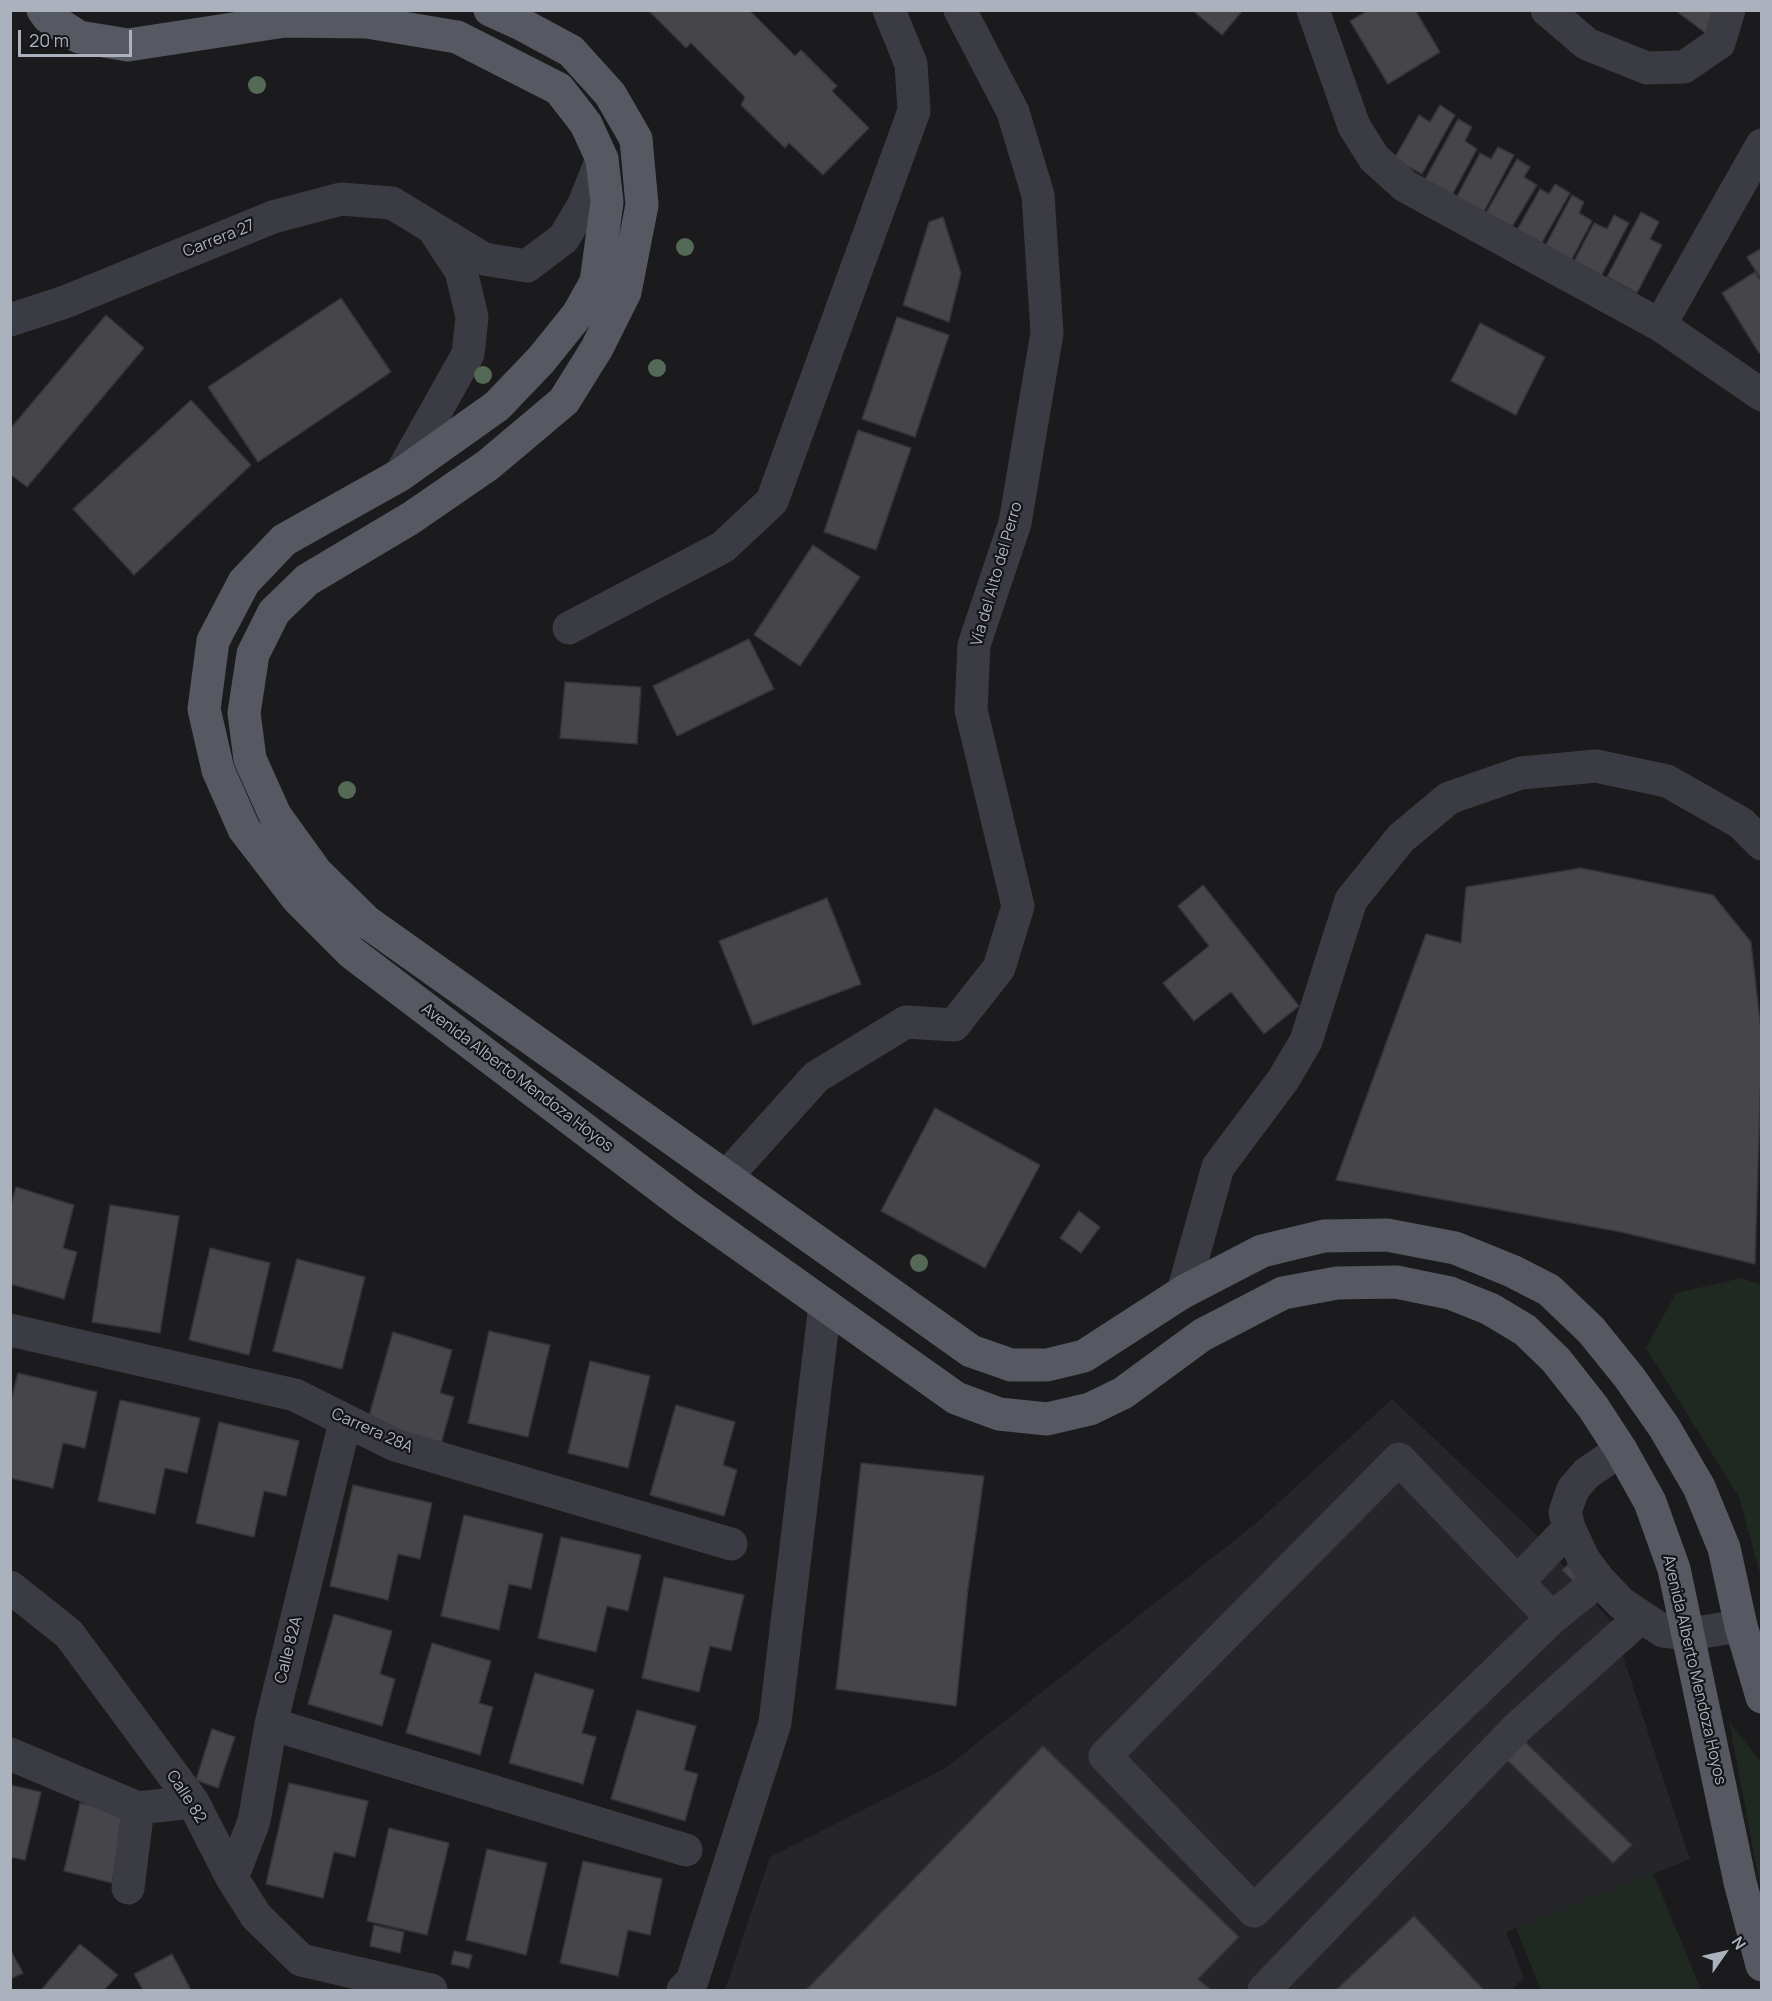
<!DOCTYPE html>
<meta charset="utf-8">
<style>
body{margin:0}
#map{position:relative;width:1772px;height:2001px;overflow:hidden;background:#1b1a1d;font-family:Manrope,sans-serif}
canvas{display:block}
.frame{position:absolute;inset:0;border:12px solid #acb1be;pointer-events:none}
.north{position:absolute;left:1694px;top:1923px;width:60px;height:60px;-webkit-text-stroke:4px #151518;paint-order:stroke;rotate:56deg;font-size:16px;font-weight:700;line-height:24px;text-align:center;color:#acb1be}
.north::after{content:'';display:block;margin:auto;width:21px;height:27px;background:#acb1be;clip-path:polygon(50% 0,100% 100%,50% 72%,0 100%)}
.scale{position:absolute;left:18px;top:30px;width:114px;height:27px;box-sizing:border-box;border:3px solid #acb1be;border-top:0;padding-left:8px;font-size:18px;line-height:21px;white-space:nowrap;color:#acb1be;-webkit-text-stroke:4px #151518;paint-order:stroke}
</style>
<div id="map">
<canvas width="1772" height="2001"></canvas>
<div class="frame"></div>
<div class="north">N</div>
<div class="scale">20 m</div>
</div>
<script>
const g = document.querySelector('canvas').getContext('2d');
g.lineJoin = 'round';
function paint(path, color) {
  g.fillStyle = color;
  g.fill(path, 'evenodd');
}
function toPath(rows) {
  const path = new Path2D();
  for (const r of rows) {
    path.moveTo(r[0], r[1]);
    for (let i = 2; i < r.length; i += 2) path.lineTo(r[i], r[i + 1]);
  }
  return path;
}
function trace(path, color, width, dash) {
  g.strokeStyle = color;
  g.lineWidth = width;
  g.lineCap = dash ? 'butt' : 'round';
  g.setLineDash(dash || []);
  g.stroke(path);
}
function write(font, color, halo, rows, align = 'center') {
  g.font = font + ' Manrope,sans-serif';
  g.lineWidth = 4.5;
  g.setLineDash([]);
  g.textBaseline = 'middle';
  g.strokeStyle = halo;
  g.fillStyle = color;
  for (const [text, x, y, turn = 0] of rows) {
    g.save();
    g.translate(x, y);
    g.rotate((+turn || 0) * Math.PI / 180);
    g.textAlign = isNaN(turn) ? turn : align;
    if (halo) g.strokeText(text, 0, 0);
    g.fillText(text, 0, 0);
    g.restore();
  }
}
const built = toPath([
 [1392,1399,1539,1537,1612,1623,1690,1859,1506,1932,1524,1978,1511,1990,725,1990,770,1857,944,1769,1254,1525]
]);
const green = toPath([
 [1742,1278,1761,1285,1761,1577,1739,1497,1646,1348,1676,1293],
 [1729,1721,1761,1763,1761,1891],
 [1653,1873,1701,1990,1541,1990,1516,1928]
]);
const building = toPath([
 [648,10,749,10,795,56,801,50,837,86,832,91,869,128,823,175,789,143,785,148,741,105,745,97,691,43,686,48,648,10],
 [1192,10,1243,10,1222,35,1192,10],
 [1369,10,1415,10,1440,52,1388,84,1350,21,1369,10],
 [1675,10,1718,10,1708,35,1675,10],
 [1440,105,1455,115,1422,174,1394,159,1419,115,1430,122,1440,105],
 [1458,119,1472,127,1465,141,1477,149,1451,197,1423,183,1458,119],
 [1498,147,1514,155,1481,217,1454,202,1480,153,1491,159,1498,147],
 [1517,159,1530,167,1524,177,1537,185,1509,232,1483,218,1517,159],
 [1555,184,1570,193,1537,251,1513,237,1540,189,1549,194,1555,184],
 [1572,195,1584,202,1579,213,1592,221,1567,268,1541,254,1572,195],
 [1641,212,1659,222,1650,239,1662,245,1637,293,1607,277,1641,212],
 [1614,215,1629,223,1596,286,1569,271,1594,223,1607,229,1614,215],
 [943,217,961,273,949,322,903,305,929,222,943,217],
 [1762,248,1762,281,1747,257,1762,248],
 [1755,272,1762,283,1762,352,1759,353,1722,293,1755,272],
 [341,298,391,372,258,462,208,387,341,298],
 [106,315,144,348,27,487,10,474,10,429,106,315],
 [897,317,949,335,915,437,862,419,897,317],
 [1480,323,1545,357,1516,415,1451,381,1480,323],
 [191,400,251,465,134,575,73,509,191,400],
 [858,430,911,448,876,550,824,532,858,430],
 [813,545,860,577,800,666,754,635,813,545],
 [749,639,774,689,677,736,653,686,749,639],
 [565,682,641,687,637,744,560,738,565,682],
 [1581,868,1713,895,1751,942,1762,1040,1755,1264,1621,1232,1336,1180,1426,934,1461,943,1466,887,1581,868],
 [1203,885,1299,1006,1264,1034,1231,992,1194,1021,1163,983,1209,946,1178,906,1203,885],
 [827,898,861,984,753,1025,719,941,827,898],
 [935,1108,1040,1165,985,1268,881,1211,935,1108],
 [16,1187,74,1205,63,1248,77,1252,64,1299,10,1284,10,1208,16,1187],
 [110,1205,179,1216,160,1333,92,1322,110,1205],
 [1079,1211,1100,1227,1081,1253,1060,1238,1079,1211],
 [210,1248,270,1263,249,1355,189,1340,210,1248],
 [297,1259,365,1277,342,1369,273,1351,297,1259],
 [489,1331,550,1345,528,1437,468,1423,489,1331],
 [393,1332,452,1350,440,1393,454,1397,441,1444,367,1423,393,1332],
 [590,1361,650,1376,628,1468,568,1453,590,1361],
 [18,1373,97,1392,85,1448,63,1443,53,1488,10,1478,10,1405,18,1373],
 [120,1400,200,1418,187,1473,165,1468,155,1514,98,1501,120,1400],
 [676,1405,735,1422,723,1465,737,1470,724,1516,650,1495,676,1405],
 [219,1422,299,1441,286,1496,264,1491,254,1537,196,1523,219,1422],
 [861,1463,984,1476,968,1589,956,1706,836,1689,861,1463],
 [353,1485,432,1503,420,1559,398,1554,388,1600,330,1586,353,1485],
 [464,1515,543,1534,531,1589,509,1584,499,1630,441,1616,464,1515],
 [561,1537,641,1555,628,1611,607,1606,596,1652,538,1638,561,1537],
 [1574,1559,1578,1586,1562,1570,1574,1559],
 [664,1577,744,1595,731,1651,710,1646,699,1692,642,1678,664,1577],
 [334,1614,392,1631,380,1674,395,1679,382,1726,308,1704,334,1614],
 [432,1643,491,1661,479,1703,493,1707,480,1755,406,1733,432,1643],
 [535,1673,594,1690,582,1733,596,1737,583,1784,509,1763,535,1673],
 [637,1710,696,1726,684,1770,698,1774,685,1821,611,1799,637,1710],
 [212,1729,235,1737,218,1788,196,1780,212,1729],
 [1523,1740,1632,1845,1613,1863,1505,1758,1523,1740],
 [1043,1746,1239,1937,1198,1979,1211,1990,806,1990,1043,1746],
 [289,1783,368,1801,355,1857,334,1852,323,1898,266,1884,289,1783],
 [10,1785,41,1792,25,1860,10,1857,10,1785],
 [80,1803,127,1814,112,1883,64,1871,80,1803],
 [389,1828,449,1843,427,1935,367,1921,389,1828],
 [487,1849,547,1863,526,1955,466,1940,487,1849],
 [583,1861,662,1879,650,1935,628,1930,618,1976,560,1963,583,1861],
 [1414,1916,1484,1990,1336,1990,1414,1916],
 [374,1925,404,1932,400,1953,370,1946,374,1925],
 [80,1944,118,1975,104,1990,41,1990,80,1944],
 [10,1949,23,1973,10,1979,10,1949],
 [454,1951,472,1955,469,1968,451,1964,454,1951],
 [172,1954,191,1990,143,1990,134,1974,172,1954]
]);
const minor = toPath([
 [1313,10,1354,126,1374,158,1405,186,1660,325,1762,395],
 [1547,10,1587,44,1647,68,1684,67,1719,43,1729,10],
 [10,320,65,302,273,217,341,199,392,203,484,259,527,266,564,238,584,204,602,159],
 [1660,325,1762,145],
 [400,475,468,354,472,317,461,271,436,233],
 [569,628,723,547,772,501,914,111,911,64,889,10],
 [726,1177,816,1077,906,1022,954,1025,999,968,1018,906,971,710,974,645,1015,523,1047,333,1038,195,1013,112,960,10],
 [1183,1292,1218,1167,1283,1080,1306,1041,1351,900,1401,838,1449,798,1521,773,1596,766,1667,781,1741,823,1762,844],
 [10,1330,295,1395,395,1445,731,1544],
 [1621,1450,1587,1473,1573,1489,1565,1512,1569,1528,1584,1560,1599,1580,1621,1603,1663,1631,1688,1634,1741,1626],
 [1399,1459,1552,1618,1405,1760,1254,1911,1105,1756,1399,1459],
 [1518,1582,1569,1528],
 [10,1587,69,1634,193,1802,232,1878,256,1916,301,1960,431,1990],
 [1552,1618,1599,1580],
 [271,1724,686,1850],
 [10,1754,138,1808,193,1802],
 [232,1878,254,1821,271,1724,345,1422],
 [128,1888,138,1808],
 [683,1990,692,1981,775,1723,825,1305],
 [1264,1990,1518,1727,1641,1617]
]);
const major = toPath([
 [43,10,48,17,79,37,128,45,285,21,367,22,457,37,559,89,586,124,602,159,607,202,596,282,578,314,541,360,497,406,400,475,284,540,244,582,213,641,204,709,218,770,244,829,297,898,352,953,687,1207,956,1398,999,1414,1047,1419,1090,1409,1123,1393,1202,1335,1283,1293,1337,1283,1396,1282,1450,1293,1490,1309,1525,1330,1556,1360,1593,1407,1621,1450,1650,1502,1674,1569,1740,1882,1762,1965],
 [490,10,521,24,571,51,610,94,636,139,642,205,625,292,597,348,564,401,488,465,411,518,307,580,274,612,253,654,244,713,250,759,275,815,316,872,367,922,971,1351,1011,1365,1047,1365,1084,1356,1183,1292,1262,1251,1324,1236,1387,1235,1455,1248,1512,1271,1549,1290,1591,1330,1629,1377,1664,1427,1699,1487,1724,1548,1741,1626,1762,1697]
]);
const trees = [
 [257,85],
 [685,247],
 [657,368],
 [483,375],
 [347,790],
 [919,1263]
];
const streetNames = [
 ["Carrera 27",219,239,-22],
 ["Vía del Alto del Perro",997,574,-74],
 ["Avenida Alberto Mendoza Hoyos",517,1078,37],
 ["Carrera 28A",372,1431,24],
 ["Calle 82A",289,1650,-76],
 ["Avenida Alberto Mendoza Hoyos",1694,1670,77],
 ["Calle 82",186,1797,57]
];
paint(built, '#26262a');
paint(green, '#202921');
paint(building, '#45454a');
trace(building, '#343439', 1.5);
trace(minor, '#3b3c43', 33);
trace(major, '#575962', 33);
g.fillStyle = '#546956';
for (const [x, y] of trees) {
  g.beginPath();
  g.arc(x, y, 9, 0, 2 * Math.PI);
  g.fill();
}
write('16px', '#acb1be', '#151518', streetNames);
</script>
